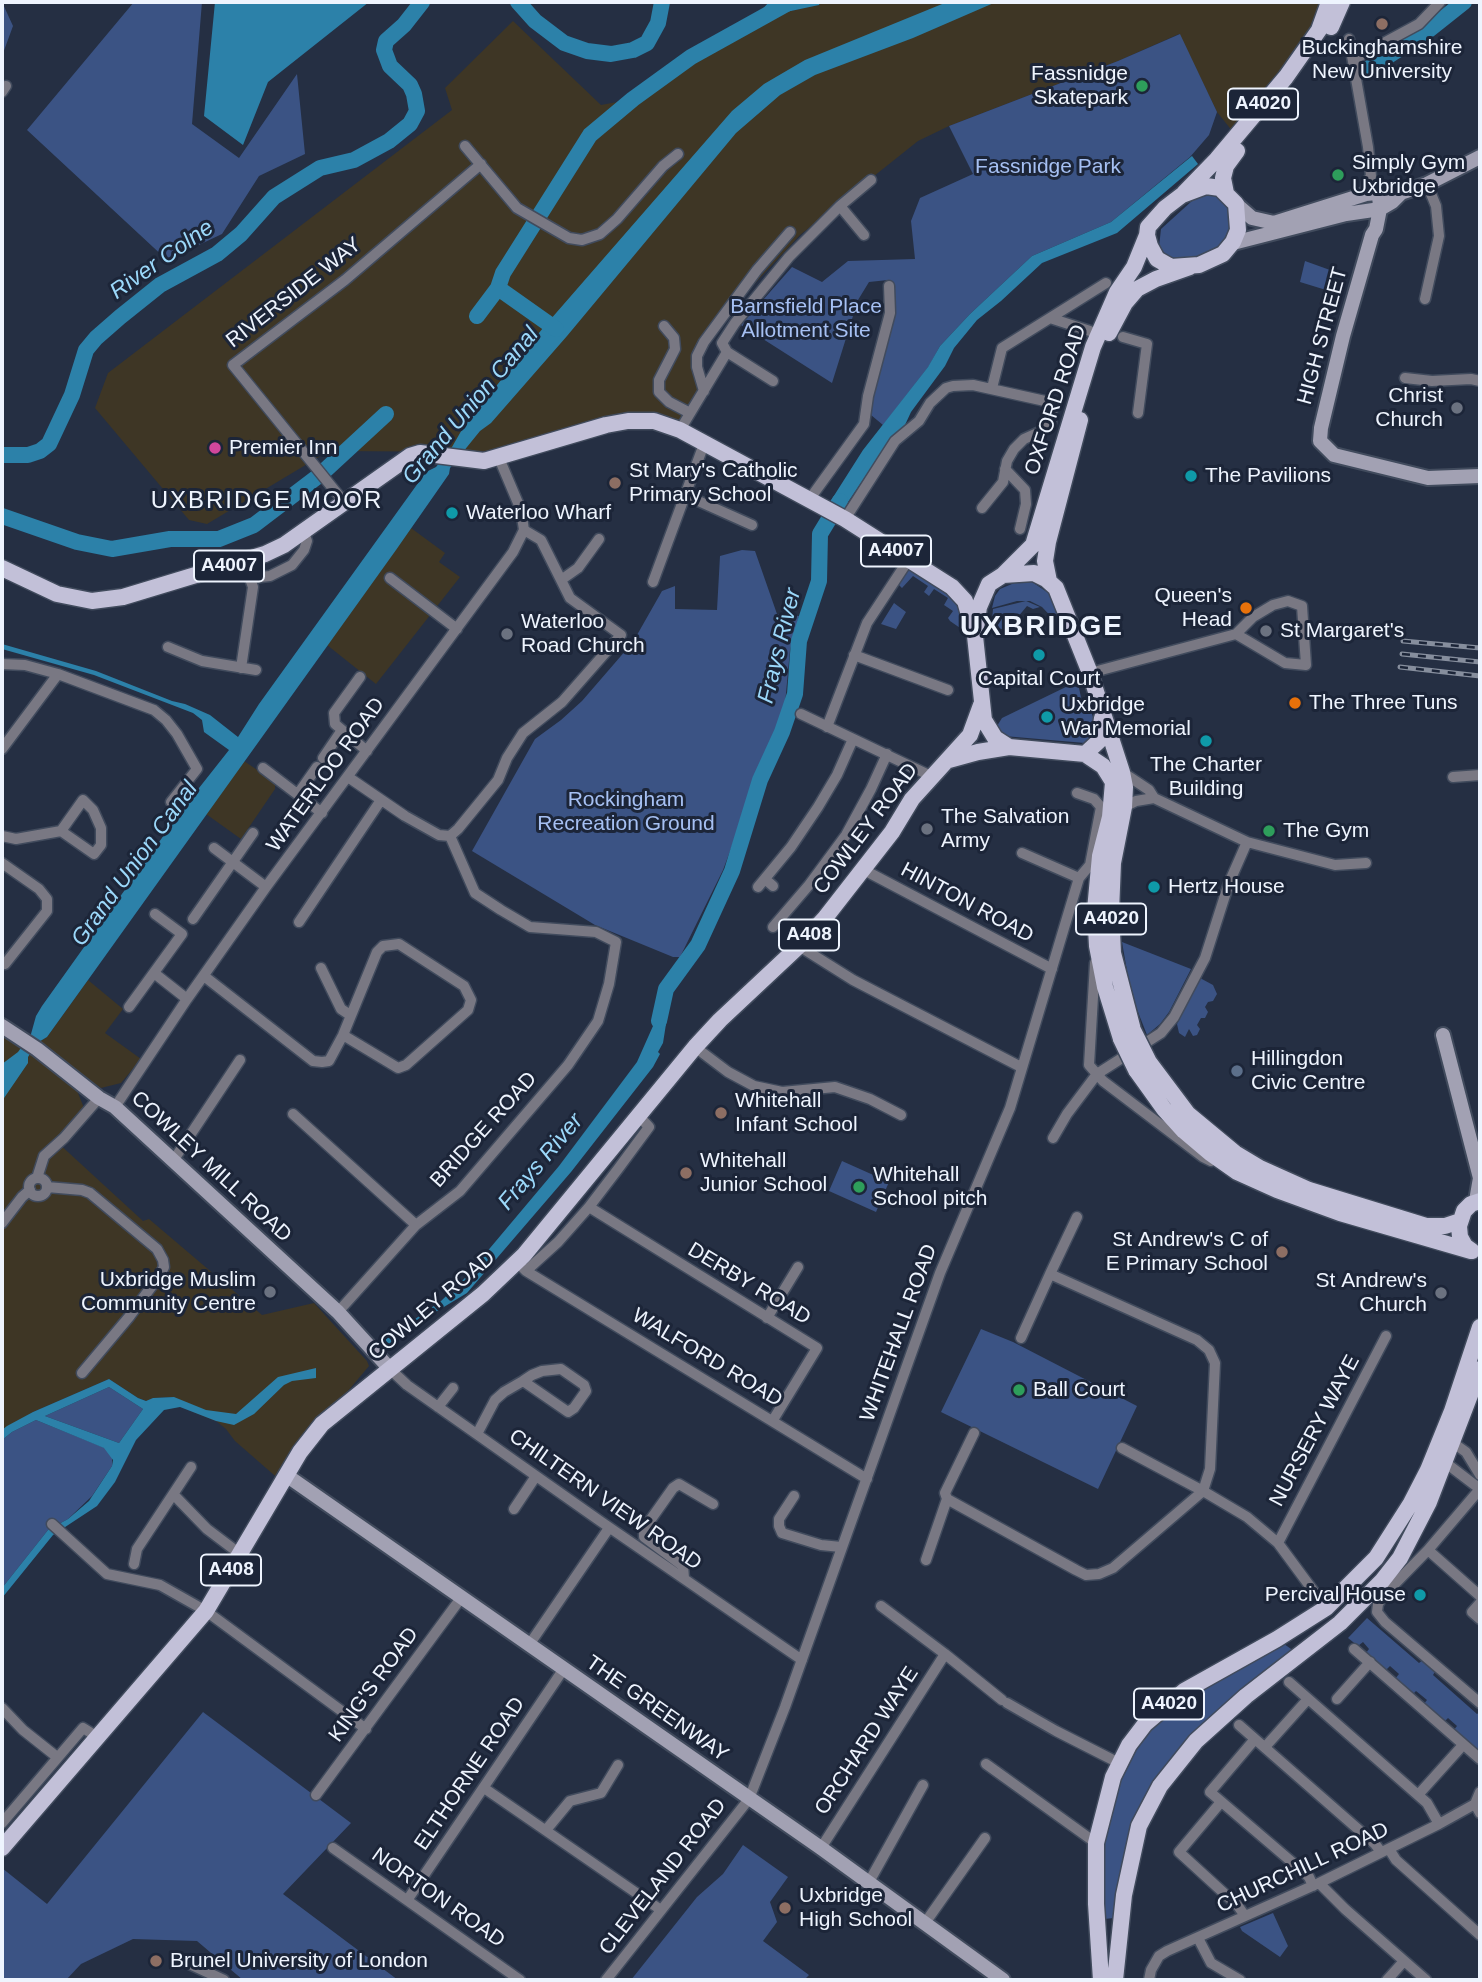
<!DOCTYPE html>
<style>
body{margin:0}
#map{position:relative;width:1482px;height:1982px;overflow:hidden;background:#252f43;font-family:Helvetica,sans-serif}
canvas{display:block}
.frame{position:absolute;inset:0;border:4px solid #eef4fe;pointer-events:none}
</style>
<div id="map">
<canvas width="1482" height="1982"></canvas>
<div class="frame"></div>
</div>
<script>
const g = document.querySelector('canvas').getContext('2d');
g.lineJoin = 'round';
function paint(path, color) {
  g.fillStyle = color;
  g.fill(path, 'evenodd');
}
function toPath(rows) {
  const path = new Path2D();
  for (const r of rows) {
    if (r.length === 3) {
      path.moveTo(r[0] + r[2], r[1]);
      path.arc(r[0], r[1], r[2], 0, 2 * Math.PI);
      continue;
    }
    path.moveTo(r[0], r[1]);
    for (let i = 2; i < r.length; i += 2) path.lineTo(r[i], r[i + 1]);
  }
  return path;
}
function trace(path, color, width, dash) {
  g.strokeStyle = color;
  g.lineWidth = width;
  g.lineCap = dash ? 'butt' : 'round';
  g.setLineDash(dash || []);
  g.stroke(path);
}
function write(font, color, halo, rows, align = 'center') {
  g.font = font + ' Helvetica,sans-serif';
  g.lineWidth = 6;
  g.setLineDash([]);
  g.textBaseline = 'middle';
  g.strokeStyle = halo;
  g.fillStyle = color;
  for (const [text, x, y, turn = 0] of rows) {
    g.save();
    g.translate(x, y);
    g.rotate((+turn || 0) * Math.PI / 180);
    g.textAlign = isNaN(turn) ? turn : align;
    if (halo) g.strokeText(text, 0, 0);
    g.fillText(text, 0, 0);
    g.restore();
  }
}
const industrial = toPath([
 [820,2,1325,2,1315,31,1233,132,1217,112,1179,34,1118,61,949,126,918,141,800,235,695,348,693,362,698,374,699,396,680,422,670,418,495,452,329,451,207,524,189,520,95,408,108,373,452,110,445,88,513,21,601,105,633,99,691,57,772,15,819,5],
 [411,528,445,553,439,562,460,577,376,684,327,645],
 [244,761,275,782,275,789,241,839,206,814],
 [88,980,123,1009,105,1033,141,1059,121,1083,101,1088,37,1043,47,1037],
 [2,1036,74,1083,84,1108,56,1141,143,1221,149,1219,262,1315,314,1303,367,1361,369,1366,321,1423,282,1482,235,1441,226,1429,216,1421,193,1412,174,1397,153,1398,147,1401,138,1398,109,1379,33,1412,2,1431]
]);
const green = toPath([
 [2,2,13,26,2,56],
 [134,2,202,2,192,124,239,158,297,74,305,154,259,176,222,234,167,260,27,130],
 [1180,34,1217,112,1209,135,1190,157,1111,222,1032,256,970,314,940,346,929,366,883,425,865,410,885,343,889,294,888,280,869,282,858,300,832,383,741,325,792,267,822,282,848,261,915,259,911,221,920,198,973,174,949,126,1118,61],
 [1209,193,1217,194,1234,212,1228,247,1203,255,1171,261,1164,255,1159,247,1161,229,1193,200],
 [1305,261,1330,270,1331,276,1326,290,1300,282],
 [742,550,755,551,777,614,799,616,790,650,785,704,723,870,680,957,673,957,595,925,472,851,535,739,561,720,582,701,633,642,662,591,675,586,675,609,717,610,720,556],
 [910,570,955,598,963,617,963,630,950,621,948,618,953,611,944,605,948,598,934,589,929,596,924,592,928,586,913,576,902,588,899,585,899,582,906,571],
 [1019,581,1032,582,1050,594,1061,627,1042,607,1030,601,1017,601,992,608,995,596,1000,589],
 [1026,601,1040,607,1033,609,1027,606,1017,618,1006,616,1004,620,1008,626,1005,630,995,627,992,620,993,609],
 [894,603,906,612,896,629,881,624],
 [1070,685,1079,688,1082,702,1087,700,1094,720,1092,737,1085,743,1004,736,1000,733,997,726,1002,718],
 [1122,942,1191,969,1169,1012,1160,1024,1147,1035,1131,994],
 [1200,978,1213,985,1217,994,1213,1001,1208,1002,1205,1007,1208,1012,1205,1018,1201,1018,1197,1025,1200,1029,1197,1035,1193,1036,1189,1029,1185,1037,1179,1033,1177,1024],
 [842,1161,889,1182,876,1212,829,1191],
 [981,1329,1013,1342,1137,1406,1098,1489,941,1412],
 [109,1387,143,1409,119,1443,45,1416],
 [36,1420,105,1448,112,1456,112,1466,92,1496,68,1519,48,1530,2,1588,2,1440,12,1432],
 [1367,1618,1419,1663,1424,1659,1436,1670,1433,1675,1477,1714,1480,1712,1480,1749,1477,1750,1453,1731,1457,1726,1448,1718,1444,1722,1423,1705,1427,1700,1416,1691,1413,1694,1395,1679,1399,1674,1390,1666,1386,1670,1366,1653,1369,1649,1363,1642,1358,1646,1348,1638],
 [1277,1639,1301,1656,1246,1696,1160,1786,1114,1918,1104,1919,1096,1843,1113,1777,1145,1724],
 [203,1712,351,1823,283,1894,398,1980,243,1980,197,1941,133,1939,81,1964,66,1980,2,1980,2,1868,47,1904],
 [743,1845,788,1877,770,1902,777,1922,763,1941,809,1975,804,1980,631,1980,697,1897,723,1874],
 [1273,1913,1288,1946,1280,1957,1242,1931,1240,1927]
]);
const water = toPath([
 [215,2,369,2,268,82,243,145,204,116],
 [769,2,820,2,819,5,772,15,749,28,745,20,759,13],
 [947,2,996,2,913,38,815,75,780,95,736,133,567,336,491,423,480,431,450,468,449,474,396,550,88,980,47,1037,37,1043,28,1057,28,1063,2,1101,2,1064,18,1052,31,1034,36,1016,42,1006,184,807,229,750,204,732,202,720,193,713,94,675,2,649,2,644,96,671,172,701,185,704,210,715,238,737,259,704,426,472,436,467,452,447,464,426,543,328,732,111,764,84,805,60],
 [1192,156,1198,164,1117,233,1042,263,1001,301,977,320,954,348,945,366,911,412,905,425,886,446,844,508,830,502,863,450,928,367,940,346,970,314,1032,256,1111,222],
 [660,1000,669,1005,663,1043,658,1052,660,1054,653,1067,571,1172,467,1293,424,1319,389,1346,385,1340,441,1301,464,1279,559,1166,637,1062,653,1026],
 [316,1368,316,1378,292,1381,284,1385,254,1414,234,1425,216,1421,180,1407,164,1410,136,1440,115,1482,97,1506,53,1535,2,1598,2,1588,48,1530,68,1519,89,1501,112,1466,113,1460,104,1448,36,1420,12,1432,2,1440,2,1430,7,1426,33,1412,109,1379,138,1398,146,1401,153,1398,174,1397,206,1410,236,1414,278,1377],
 [109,1387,143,1409,119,1443,45,1416]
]);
const river = toPath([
 [518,2,535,21,564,43,587,51,611,54,633,50,647,43,658,23,662,2],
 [1368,69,1430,29,1464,2],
 [498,288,556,329],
 [477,316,498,288,503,273,590,135,633,99,691,57,790,2],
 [2,455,28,455,40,451,49,444,72,395,86,350,96,338,120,317,160,285,217,254,241,234,274,197,320,168,354,160,389,141,410,124,417,111,414,94,410,85,390,66,384,50,386,41,404,25,422,2],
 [2,516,77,542,112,549,170,539,219,539,254,525,321,474,386,414],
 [659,1021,666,989,698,945,732,871,760,780,782,732,795,694,799,641,819,581,820,534,840,501]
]);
const street = toPath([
 [1349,39,1368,147,1371,176,1367,182,1366,194],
 [1355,68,1356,58,1419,24,1440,2],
 [2,92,6,86],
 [465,146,517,208,569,238,582,240,600,234,617,219,663,166,678,154],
 [840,206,864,235],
 [1425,299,1439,236,1436,206,1427,184],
 [1050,318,1090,331],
 [664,326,674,338,675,349,659,380,659,392,669,402,690,413],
 [1123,337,1147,344,1138,413],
 [727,352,722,343,735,323,789,257,840,206,871,180],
 [1405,378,1432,381,1471,379,1480,381],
 [992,388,1002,348,1106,283],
 [704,391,697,367,697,356,704,342,757,270,790,232],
 [680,430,727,352,773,381],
 [1005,469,1025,490,1026,504,1020,529],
 [685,495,752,525],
 [809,500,864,424,868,396,890,313,889,286],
 [344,502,233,365,345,280,481,164],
 [845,519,895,441,919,421,930,403,946,388,953,386,973,385,1045,401,1052,408,1051,423,1044,430,1024,439,1014,449,1007,461,1003,482,982,508],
 [251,578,270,576,292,565,304,550,307,541,304,532],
 [390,578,457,629],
 [561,580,578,568,599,539],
 [653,582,704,444],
 [168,647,202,661,256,670],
 [854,655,948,690],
 [2,664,25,665,58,674,154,710,166,720,177,734,197,769,171,802],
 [241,668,253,587,244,562],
 [1090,673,1236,634,1253,617,1273,605,1288,601,1302,606,1306,665,1285,663,1236,634],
 [360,677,334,713,335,724,367,751],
 [801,714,931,776],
 [827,727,867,623,909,559],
 [2,749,58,674],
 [323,758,342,730],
 [263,768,322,813],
 [1122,772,1149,790,1154,798],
 [348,777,405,816,439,835,450,836,458,829,498,780,507,758,523,733,562,702,621,635,570,598,541,540,524,530],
 [1453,777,1480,775],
 [1077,793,1094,799,1101,807,1090,865,1079,878],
 [298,794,317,767],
 [1124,807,1136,801,1154,798,1247,842,1335,865,1366,863],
 [2,836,16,839,61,831,83,800,93,810,101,828,101,845,94,854,61,831],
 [214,848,266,887],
 [1022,853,1079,878],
 [2,863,39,889,47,899,47,911,5,964],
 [864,870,1052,969],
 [765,879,773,886],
 [758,887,791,847,818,807,837,775,853,739],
 [193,919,253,833],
 [299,922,381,800],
 [773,927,809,885,846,835,871,789,887,754],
 [799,946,853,980,1021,1067],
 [1095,963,1089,1065,1103,1081,1203,1157,1211,1161],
 [321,968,341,1009,350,1015],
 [154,973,187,999],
 [204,976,313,1061,322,1062,329,1061,343,1035,377,952,383,946,399,944,464,986,471,1000,468,1010,406,1065,398,1068,343,1035],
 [129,1007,182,934,155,914],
 [695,1047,728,1072,754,1086,782,1092,835,1087,870,1099,901,1115],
 [115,1107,187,999,266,887,513,552,524,530,521,510,499,458],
 [293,1114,416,1225],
 [1053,1138,1067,1114,1097,1074,1161,1033,1174,1017,1205,958,1229,883,1247,842],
 [173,1161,240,1060],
 [37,1178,44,1156,64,1138,99,1098],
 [38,1187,9],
 [47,1187,82,1190,90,1193,157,1249,163,1260,164,1267,160,1275,129,1317,82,1373],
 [589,1207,817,1348,773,1420],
 [1077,1217,1050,1274,1197,1340,1209,1350,1215,1363,1210,1469,1203,1491,1122,1448],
 [2,1223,22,1197,30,1190],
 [523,1268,526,1271,558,1242,589,1207,618,1169,649,1127,638,1115],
 [526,1271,867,1479],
 [338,1312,416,1225,460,1191,568,1065,598,1021,609,984,616,942,596,932,530,927,501,910,475,893,450,836],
 [767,1318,798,1267],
 [1021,1338,1050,1274],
 [390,1369,407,1385,600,1521,802,1660],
 [438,1407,453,1388],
 [974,1433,945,1493,947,1499,1076,1570,1086,1575,1099,1574,1113,1568,1203,1491,1247,1517,1278,1543,1326,1608],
 [477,1434,495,1400,504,1392,523,1381,532,1375,542,1371,561,1369,584,1385,586,1391,574,1408,568,1412,523,1381],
 [1449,1440,1466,1452,1480,1475],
 [1442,1460,1480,1489],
 [1480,1489,1428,1550,1383,1596,1378,1604,1377,1612,1385,1622,1480,1703],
 [174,1495,207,1529,240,1554],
 [794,1496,779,1519,779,1526,782,1533,821,1545,841,1547],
 [514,1509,536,1476],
 [52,1524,107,1574,160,1585,206,1611,366,1729],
 [1278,1543,1386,1336],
 [1428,1550,1480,1596],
 [926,1560,947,1499],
 [134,1564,137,1549,191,1467],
 [684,1578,683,1566,644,1537,644,1529,673,1488,679,1484,713,1504],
 [1480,1603,1472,1612,1480,1619],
 [529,1645,609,1528],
 [1354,1649,1480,1759],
 [945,1654,1002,1700],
 [1289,1682,1427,1803,1439,1824],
 [1337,1699,1370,1662],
 [1007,1703,1056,1731,1119,1763],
 [2,1708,23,1730,57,1757],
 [1239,1725,1375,1844,1381,1852],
 [1255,1739,1210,1792,1300,1869,1309,1877,1313,1886],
 [1265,1747,1308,1699],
 [986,1764,1096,1843],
 [484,1788,661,1910],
 [316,1795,461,1598],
 [1418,1795,1463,1745],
 [1221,1802,1179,1852,1238,1906,1245,1916],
 [1475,1804,1480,1813],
 [2,1823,83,1728,96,1736],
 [546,1830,570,1801,601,1793,618,1765],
 [333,1848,520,1980],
 [821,1848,945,1654,881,1606],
 [1389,1849,1396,1860,1480,1935],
 [869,1882,923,1785],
 [1319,1883,1345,1909,1426,1980],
 [408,1899,563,1670],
 [925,1923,985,1838],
 [1198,1938,1211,1963,1240,1980],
 [183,1961,224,1980],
 [606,1980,749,1799,785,1707,940,1273,1010,1108,1079,878],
 [1149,1980,1151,1970,1159,1956,1167,1951,1319,1883,1439,1824,1475,1804,1480,1792],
 [1387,1980,1404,1961]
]);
const secondary = toPath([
 [1379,193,1380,209,1376,229,1372,235,1343,336,1321,428,1320,441,1334,455,1428,478,1480,476],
 [1236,204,1252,218,1274,223,1366,194,1386,192],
 [1233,243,1346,214,1380,209,1392,202,1401,193,1427,184,1480,157],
 [2,1026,37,1049,99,1098,115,1107,338,1312,390,1369],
 [1443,1035,1480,1178,1476,1201],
 [286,1475,821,1848,1003,1980]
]);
const primary = toPath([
 [1331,27,1342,2],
 [1206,186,1220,188,1236,204,1238,230,1233,242,1223,254,1199,265,1171,267,1157,259,1150,246,1147,235,1148,227,1165,208,1182,195,1206,186],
 [1184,193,1217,159,1286,77,1319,30,1329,2],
 [1226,193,1223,178,1226,166,1237,151],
 [1109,333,1125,303,1137,289,1156,279,1190,267],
 [2,568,57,594,92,601,123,597,265,554,284,545,410,456,420,453,484,461,606,425,628,421,654,421,680,430,845,519,952,587,965,601,975,636],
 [1003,575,1034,573,1046,579,1056,588,1090,673,1122,772,1125,787,1124,807,1113,863,1111,912,1113,953,1133,1030],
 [1049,581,1045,561,1048,542,1080,420],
 [1009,747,995,738,984,720,975,636,979,607,989,584,1003,575,1033,545,1093,347,1117,292,1134,267,1147,235],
 [1085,754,1103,766,1113,782,1110,817,1100,856,1095,910,1097,946,1105,987,1121,1039],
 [949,760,978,752,1009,747,1085,754,1099,741,1102,718],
 [1149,1062,1188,1114,1235,1153,1260,1168,1309,1190,1426,1226,1445,1226,1460,1221],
 [1136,1070,1164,1109,1184,1131,1210,1153,1237,1172,1277,1190,1340,1213,1471,1251],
 [1472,1251,1465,1246,1460,1237,1459,1226,1464,1211,1471,1204,1480,1201],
 [2,1848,206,1611,300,1452,322,1424,483,1294,524,1255,695,1047,720,1020,799,946,825,918,892,832,912,799,970,735,981,705],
 [1101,1980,1096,1904,1096,1843,1113,1777,1129,1745,1145,1724,1184,1691,1277,1639,1326,1608,1376,1558,1411,1503,1428,1470,1452,1411,1480,1327],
 [1115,1980,1124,1895,1139,1826,1160,1786,1196,1741,1246,1696,1340,1623,1382,1581,1400,1558,1429,1502,1480,1369]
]);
const rail = toPath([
 [1403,641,1480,648],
 [1402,654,1480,662],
 [1400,667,1480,676]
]);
const primaryBridge = toPath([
 [1133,1030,1149,1062],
 [1121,1039,1136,1070]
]);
const markers = [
 [1382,24,7,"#8d6e63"],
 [1142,86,7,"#2e9e5b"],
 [1338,175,7,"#2e9e5b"],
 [1457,408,7,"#6b7280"],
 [215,448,7,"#d1479c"],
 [1191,476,7,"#0f9aa8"],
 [615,483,7,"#8d6e63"],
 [452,513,7,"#0f9aa8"],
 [1246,608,7,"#e8710a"],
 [1266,631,7,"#6b7280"],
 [507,634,7,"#6b7280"],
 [1039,655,7,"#0f9aa8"],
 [1295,703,7,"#e8710a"],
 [1047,717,7,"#0f9aa8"],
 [1206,741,7,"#0f9aa8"],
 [927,829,7,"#6b7280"],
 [1269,831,7,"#2e9e5b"],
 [1154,887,7,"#0f9aa8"],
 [1237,1071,7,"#5c6f8a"],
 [721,1113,7,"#8d6e63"],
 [686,1173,7,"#8d6e63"],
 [859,1187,7,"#2e9e5b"],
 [1282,1252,7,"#8d6e63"],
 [270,1292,7,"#6b7280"],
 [1441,1293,7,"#6b7280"],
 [1019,1390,7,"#2e9e5b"],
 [1420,1595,7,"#0f9aa8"],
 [785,1908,7,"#8d6e63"],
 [156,1961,7,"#8d6e63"]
];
const shields = [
 [1263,104,70],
 [896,551,70],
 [229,566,70],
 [1111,919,70],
 [809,935,60],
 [231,1570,60],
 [1169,1704,70]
];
const shieldNames = [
 ["A4020",1263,104],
 ["A4007",896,551],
 ["A4007",229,566],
 ["A4020",1111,919],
 ["A408",809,935],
 ["A408",231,1570],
 ["A4020",1169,1704]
];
const poiNames = [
 ["Buckinghamshire",1382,48,"center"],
 ["New University",1382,72,"center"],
 ["Fassnidge",1128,74,"right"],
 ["Skatepark",1128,98,"right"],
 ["Simply Gym",1352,163],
 ["Uxbridge",1352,187],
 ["Christ",1443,396,"right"],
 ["Church",1443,420,"right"],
 ["Premier Inn",229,448],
 ["St Mary's Catholic",629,471],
 ["Primary School",629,495],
 ["The Pavilions",1205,476],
 ["Waterloo Wharf",466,513],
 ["Queen's",1232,596,"right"],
 ["Head",1232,620,"right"],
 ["Waterloo",521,622],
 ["Road Church",521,646],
 ["St Margaret's",1280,631],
 ["Capital Court",1039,679,"center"],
 ["The Three Tuns",1309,703],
 ["Uxbridge",1061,705],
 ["War Memorial",1061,729],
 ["The Charter",1206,765,"center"],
 ["Building",1206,789,"center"],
 ["The Salvation",941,817],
 ["Army",941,841],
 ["The Gym",1283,831],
 ["Hertz House",1168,887],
 ["Hillingdon",1251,1059],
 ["Civic Centre",1251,1083],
 ["Whitehall",735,1101],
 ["Infant School",735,1125],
 ["Whitehall",700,1161],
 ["Junior School",700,1185],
 ["Whitehall",873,1175],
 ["School pitch",873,1199],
 ["St Andrew's C of",1268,1240,"right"],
 ["E Primary School",1268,1264,"right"],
 ["Uxbridge Muslim",256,1280,"right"],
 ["Community Centre",256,1304,"right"],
 ["St Andrew's",1427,1281,"right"],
 ["Church",1427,1305,"right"],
 ["Ball Court",1033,1390],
 ["Percival House",1406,1595,"right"],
 ["Uxbridge",799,1896],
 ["High School",799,1920],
 ["Brunel University of London",170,1961]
];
const parkNames = [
 ["Fassnidge Park",1048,167],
 ["Barnsfield Place",806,307],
 ["Allotment Site",806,331],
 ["Rockingham",626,800],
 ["Recreation Ground",626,824]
];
const streetNames = [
 ["RIVERSIDE WAY",294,293,-38],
 ["HIGH STREET",1323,336,-75],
 ["OXFORD ROAD",1056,400,-72],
 ["WATERLOO ROAD",326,775,-54],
 ["COWLEY ROAD",866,829,-53],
 ["HINTON ROAD",967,903,28],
 ["BRIDGE ROAD",484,1130,-48],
 ["COWLEY MILL ROAD",211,1167,43],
 ["DERBY ROAD",749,1284,31],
 ["COWLEY ROAD",432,1306,-40],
 ["WHITEHALL ROAD",899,1333,-70],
 ["WALFORD ROAD",707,1358,31],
 ["NURSERY WAYE",1315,1431,-62],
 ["CHILTERN VIEW ROAD",605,1500,35],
 ["KING'S ROAD",374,1685,-54],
 ["THE GREENWAY",657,1709,35],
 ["ORCHARD WAYE",867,1741,-57],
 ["ELTHORNE ROAD",470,1774,-56],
 ["CHURCHILL ROAD",1303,1868,-25],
 ["CLEVELAND ROAD",663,1877,-52],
 ["NORTON ROAD",438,1898,35]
];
const waterNames = [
 ["River Colne",162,260,-35],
 ["Grand Union Canal",471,406,-50],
 ["Frays River",780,646,-76],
 ["Grand Union Canal",135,864,-54],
 ["Frays River",541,1162,-50]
];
const quarterNames = [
 ["UXBRIDGE MOOR",267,501]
];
const districtNames = [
 ["UXBRIDGE",1042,627]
];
paint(industrial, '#3e3625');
paint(green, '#3b5384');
paint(water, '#2c81a9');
trace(river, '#2c81a9', 16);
trace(street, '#414b5d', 13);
trace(secondary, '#414b5d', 18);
trace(primary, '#414b5d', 19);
trace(street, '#797883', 10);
trace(secondary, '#a2a1b3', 14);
trace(primary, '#c2c0d8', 16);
trace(rail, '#868e9d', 5);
trace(rail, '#1c2538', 2.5, [8]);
trace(primaryBridge, '#414b5d', 19, []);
trace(primaryBridge, '#c2c0d8', 16);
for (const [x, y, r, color] of markers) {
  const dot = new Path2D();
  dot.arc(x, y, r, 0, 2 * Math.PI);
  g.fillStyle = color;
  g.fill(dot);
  trace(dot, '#1c2538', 2.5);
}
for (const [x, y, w] of shields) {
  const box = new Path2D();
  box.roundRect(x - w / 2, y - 15.5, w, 31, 5);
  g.fillStyle = '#1c2538';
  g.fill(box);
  trace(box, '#eef4fe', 2);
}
write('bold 19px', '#eef4fe', null, shieldNames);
write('21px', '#eef4fe', '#1c2538', poiNames, 'left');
write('21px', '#a6c0f3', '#1c2538', parkNames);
write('21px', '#eef4fe', '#1c2538', streetNames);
write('italic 23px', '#9bd8fa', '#1c2538', waterNames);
g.letterSpacing = '2px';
write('24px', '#eef4fe', '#1c2538', quarterNames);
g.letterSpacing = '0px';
g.letterSpacing = '2px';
write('bold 28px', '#eef4fe', '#1c2538', districtNames);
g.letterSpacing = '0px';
</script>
